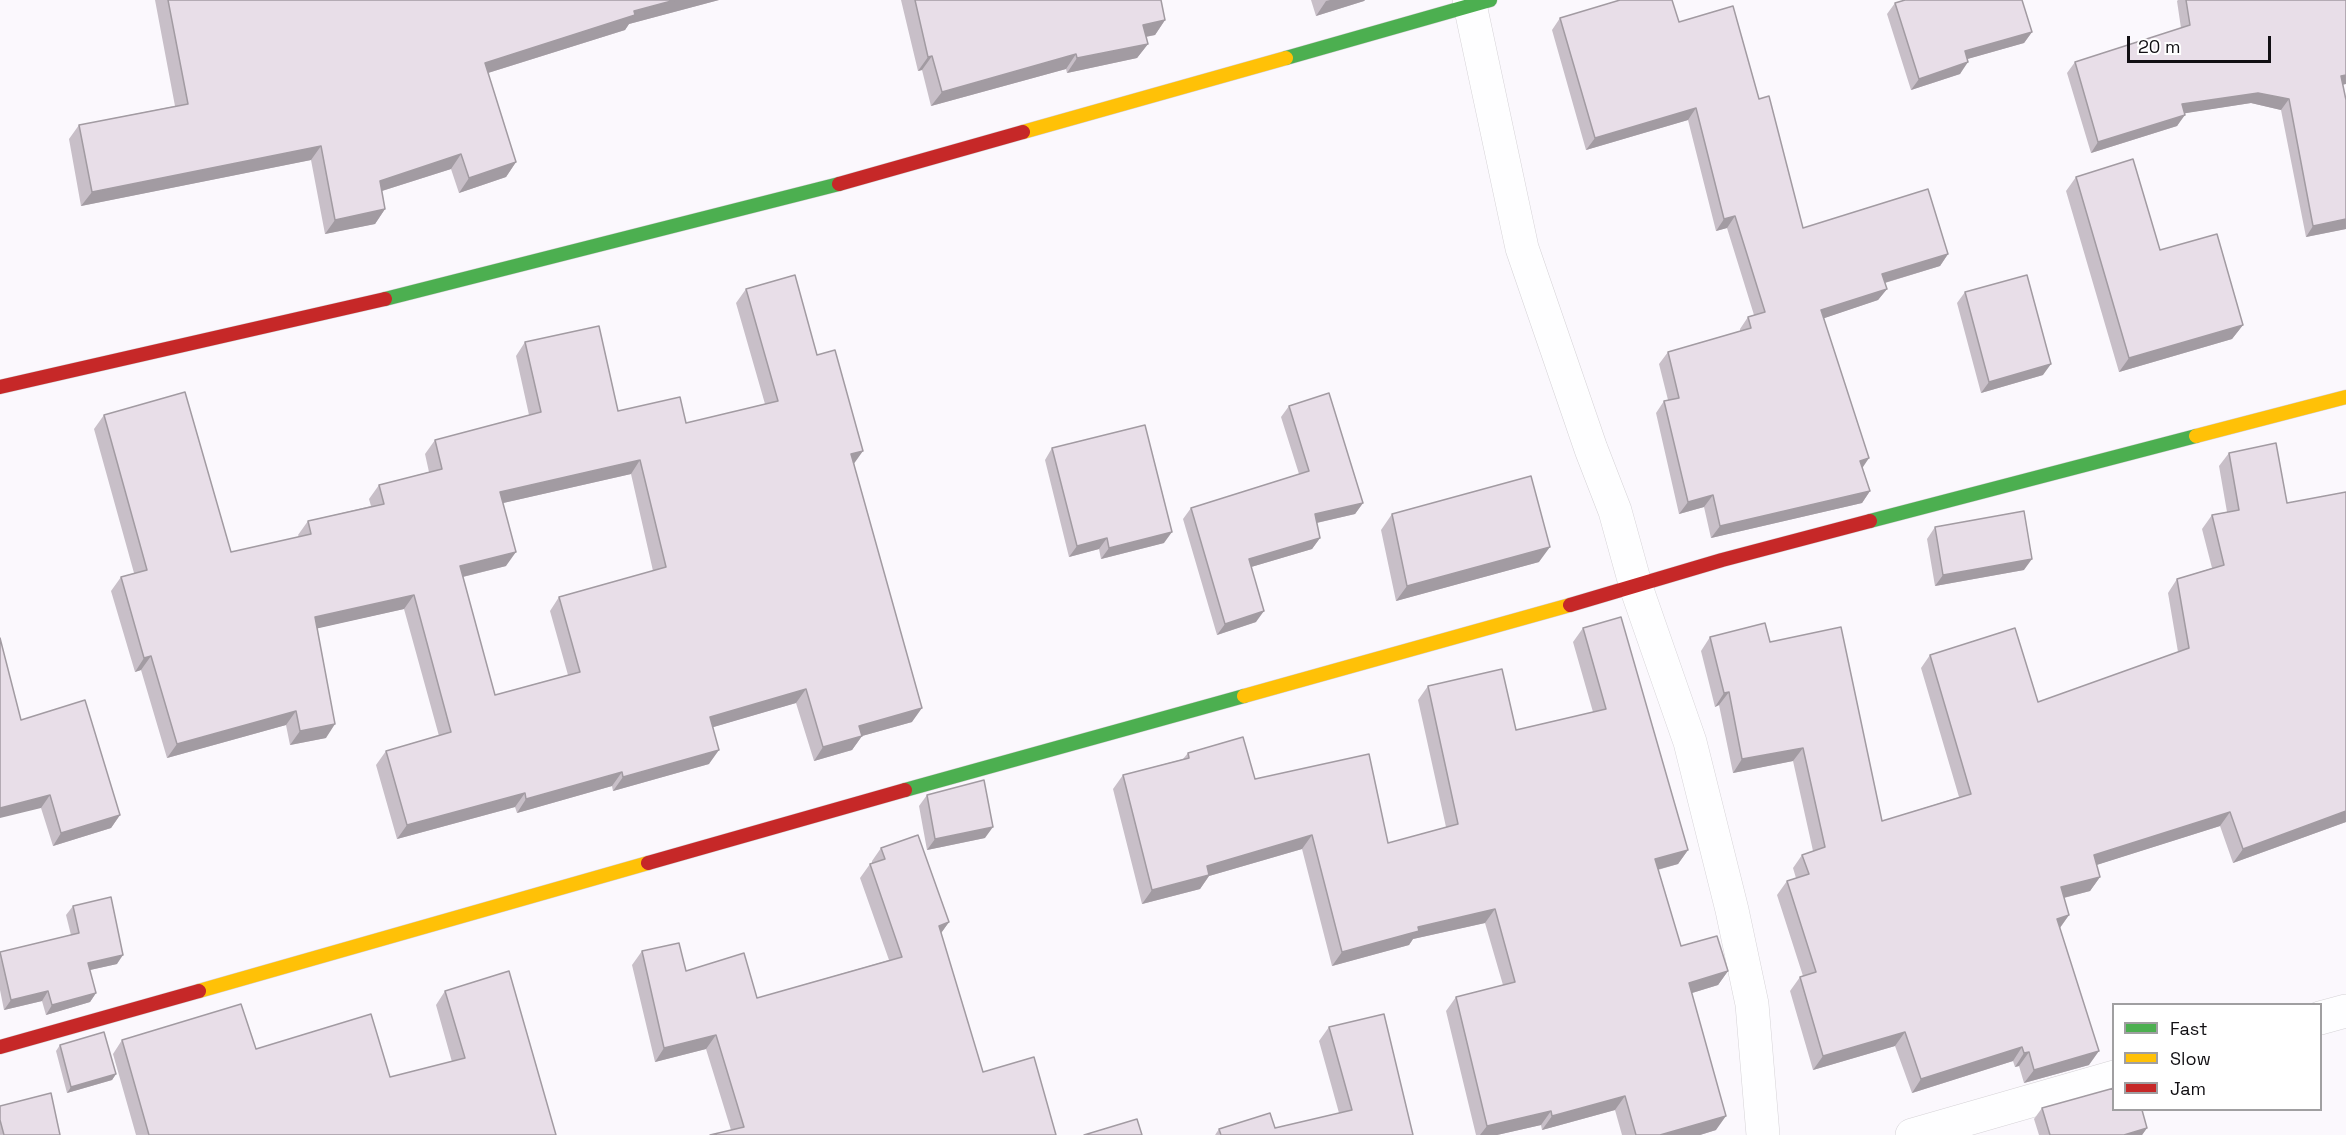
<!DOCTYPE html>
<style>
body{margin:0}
#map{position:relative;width:2346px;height:1135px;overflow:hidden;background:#fbf8fd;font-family:"Space Grotesk",sans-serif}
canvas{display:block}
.legend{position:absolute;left:2112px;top:1003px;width:210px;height:108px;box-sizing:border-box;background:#fff;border:2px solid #a09fa1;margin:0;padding:8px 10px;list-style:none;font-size:18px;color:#110f13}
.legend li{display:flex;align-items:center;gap:12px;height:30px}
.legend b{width:30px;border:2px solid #a09fa1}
.scale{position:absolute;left:2127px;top:36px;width:144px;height:27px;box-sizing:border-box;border:3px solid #110f13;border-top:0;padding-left:8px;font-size:18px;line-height:21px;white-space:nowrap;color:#110f13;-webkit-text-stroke:4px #fff;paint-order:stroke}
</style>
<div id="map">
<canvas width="2346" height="1135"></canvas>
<ul class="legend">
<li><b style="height:8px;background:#4caf50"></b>Fast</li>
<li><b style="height:8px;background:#ffc107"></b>Slow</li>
<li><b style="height:8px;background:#c62828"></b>Jam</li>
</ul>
<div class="scale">20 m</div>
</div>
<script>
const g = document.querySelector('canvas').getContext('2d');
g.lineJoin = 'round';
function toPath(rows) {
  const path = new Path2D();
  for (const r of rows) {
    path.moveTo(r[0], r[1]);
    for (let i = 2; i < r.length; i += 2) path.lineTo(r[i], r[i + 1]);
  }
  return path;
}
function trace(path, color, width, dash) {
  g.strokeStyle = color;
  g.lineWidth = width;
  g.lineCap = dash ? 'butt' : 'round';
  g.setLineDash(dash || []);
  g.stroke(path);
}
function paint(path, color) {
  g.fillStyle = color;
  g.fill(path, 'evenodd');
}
const street = toPath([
 [1469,0,1522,248,1591,449,1615,511,1636,587,1690,742,1732,910,1752,1004,1763,1135],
 [2320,1018,2346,1011],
 [1912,1135,2114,1077]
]);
const fast = toPath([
 [1286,58,1490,0],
 [385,299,839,184],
 [1870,521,2196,436],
 [905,790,1244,696]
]);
const slow = toPath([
 [1023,132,1286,58],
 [2196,436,2346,397],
 [1244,696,1570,605],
 [199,991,648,863]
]);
const jam = toPath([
 [839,184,1023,132],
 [0,387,385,299],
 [1570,605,1722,560,1870,521],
 [648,863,905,790],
 [0,1047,199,991]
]);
const wall = toPath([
 [155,0,719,0,629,24,625,30,488,73,516,162,506,177,459,193,451,169,382,191,385,209,375,224,325,234,311,160,81,206,69,139,79,125,175,106],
 [901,0,1161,0,1165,20,1155,35,1146,37,1148,44,1137,58,1067,73,1066,69,931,106,922,70,918,71],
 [1311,0,1365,0,1364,1,1316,16],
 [2178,0,2346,0,2346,84,2343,84,2346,100,2346,229,2306,237,2281,110,2251,103,2185,113,2177,126,2091,153,2067,73,2075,62,2181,28,2177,1],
 [1895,3,2032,32,2024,43,1967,59,1960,74,1911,90,1887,14],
 [1560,18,1679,22,1759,99,1803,228,1948,254,1940,266,1885,283,1887,289,1878,300,1824,318,1862,468,1870,491,1862,503,1711,538,1704,507,1679,514,1656,413,1664,401,1668,400,1659,364,1668,352,1740,331,1740,329,1748,317,1754,315,1727,228,1716,231,1688,120,1586,150,1552,30],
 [2076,177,2160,250,2243,325,2232,339,2119,372,2066,191],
 [746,289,817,355,854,463,912,722,862,736,852,750,814,761,796,703,713,727,709,764,613,791,612,786,517,813,515,807,397,839,376,765,386,751,439,736,404,609,317,628,326,738,290,745,286,725,167,758,141,670,135,672,111,591,121,577,134,573,94,429,104,415,231,552,299,537,298,535,308,521,371,506,369,499,379,485,429,472,425,454,435,440,529,415,516,356,525,342,618,411,686,423,765,404,736,303],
 [631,474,653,571,559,597,550,611,568,675,495,695,463,577,506,566,503,503],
 [1965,292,2043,375,1981,393,1957,303],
 [1289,406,1363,503,1355,514,1317,523,1320,538,1312,549,1251,567,1256,622,1217,635,1183,519,1191,508,1299,474,1281,417],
 [1052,448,1164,543,1101,559,1099,549,1069,557,1045,460],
 [2229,453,2287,503,2346,492,2346,822,2233,863,2220,826,2096,865,2100,877,2090,891,2064,898,2069,915,2060,928,2089,1065,2024,1083,2019,1066,2015,1067,2013,1061,1912,1093,1895,1046,1813,1070,1790,991,1800,977,1803,976,1777,895,1787,881,1796,878,1793,868,1802,855,1813,851,1793,761,1733,773,1719,705,1715,707,1701,651,1710,637,1770,642,1882,821,1959,797,1921,668,1930,655,2038,702,2178,652,2168,593,2177,579,2212,568,2202,529,2212,515,2227,512,2219,466],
 [1392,514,1539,562,1396,601,1381,530],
 [1935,527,2024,570,1935,586,1927,539],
 [1583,628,1688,850,1678,864,1658,870,1681,946,1728,971,1718,985,1692,993,1716,1130,1700,1135,1622,1135,1615,1110,1542,1130,1541,1125,1497,1135,1476,1135,1446,1011,1456,997,1503,985,1485,923,1413,939,1409,945,1332,966,1302,849,1209,876,1200,889,1142,904,1113,789,1123,775,1183,759,1188,753,1255,779,1388,843,1446,827,1418,700,1428,686,1516,730,1593,712,1573,642],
 [21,720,120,815,111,828,53,846,41,808],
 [927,795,985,838,927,850,919,806],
 [881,848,949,922,941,933,983,1072,1056,1135,731,1130,706,1049,655,1062,632,965,642,951,686,971,757,998,889,960,860,878,870,864,872,863,872,861],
 [73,906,117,964,90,970,96,993,90,1002,46,1015,42,1001,4,1010,0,990,0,953,71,935,66,915],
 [445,991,556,1135,136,1135,113,1054,122,1040,256,1049,390,1077,452,1062,436,1005],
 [1329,1027,1413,1135,1215,1135,1219,1129,1275,1128,1339,1113,1319,1041],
 [60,1045,116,1074,112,1080,67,1093,56,1051],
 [0,1106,60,1135,0,1135],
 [2042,1108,2147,1128,2142,1135,2039,1135,2034,1119]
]);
const shadedWall = toPath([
 [675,0,719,0,629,24,625,30,475,77,485,63,634,11],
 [1330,0,1365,0,1364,1,1316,16,1326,1],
 [1165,20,1155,35,1133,39,1143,25],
 [2032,32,2024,43,1957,62,1965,51],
 [1148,44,1137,58,1067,73,1077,58],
 [1076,54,1066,69,931,106,942,92],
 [932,56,922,70,918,71,928,57],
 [1968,62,1960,74,1911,90,1919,79],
 [2346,75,2346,84,2334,87,2341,76],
 [2258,93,2289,99,2281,110,2251,103,2174,115,2182,104],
 [1696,108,1688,120,1586,150,1595,138],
 [2185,115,2177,126,2091,153,2098,142],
 [321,146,311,160,81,206,92,192],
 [461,154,451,169,369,195,380,181],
 [516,162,506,177,459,193,469,178],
 [385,209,375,224,325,234,335,220],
 [1735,216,1727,228,1716,231,1724,219],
 [2346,219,2346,229,2306,237,2313,226],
 [1948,254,1940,266,1874,286,1882,274],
 [1887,289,1878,300,1813,322,1821,310],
 [2243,325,2232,339,2119,372,2129,358],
 [2051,364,2043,375,1981,393,1989,382],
 [863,451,853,465,851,454],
 [1869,458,1861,470,1860,461],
 [640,460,631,474,490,506,500,492],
 [1870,491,1862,503,1711,538,1720,526],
 [1713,495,1704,507,1679,514,1688,502],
 [1363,503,1355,514,1307,525,1315,514],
 [1172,532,1164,543,1101,559,1109,548],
 [1107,538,1099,549,1069,557,1077,546],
 [1320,538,1312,549,1241,570,1249,559],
 [1550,547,1539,562,1396,601,1407,586],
 [516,552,506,566,450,580,460,566],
 [2032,559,2024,570,1935,586,1943,575],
 [414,595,404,609,306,631,315,617],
 [1264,611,1256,622,1217,635,1225,624],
 [151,656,141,670,135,672,144,658],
 [806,689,796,703,700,731,710,717],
 [1729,692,1719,705,1715,707,1724,693],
 [922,708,912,722,862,736,852,750,814,761,823,747,859,726],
 [296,711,286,725,167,758,177,744],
 [335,724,326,738,290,745,300,731],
 [1803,748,1793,761,1733,773,1742,759],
 [719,750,709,764,613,791,623,777],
 [622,772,612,786,517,813,526,799],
 [525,793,515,807,397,839,407,825],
 [50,795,41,808,0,818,0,808],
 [2346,811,2346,822,2233,863,2243,849],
 [2230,812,2220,826,2084,869,2094,855],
 [120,815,111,828,53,846,61,833],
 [993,827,985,838,927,850,935,839],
 [1312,835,1302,849,1209,876,1200,889,1142,904,1152,890,1207,866],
 [1688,850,1678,864,1645,873,1655,859],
 [2100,877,2090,891,2051,901,2061,887],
 [1495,909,1485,923,1413,939,1409,945,1332,966,1342,952,1418,927],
 [2069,915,2059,929,2057,919],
 [949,922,939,936,939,926],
 [123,955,117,964,81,972,88,963],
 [1728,971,1718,985,1679,997,1689,983],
 [48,991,42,1001,4,1010,11,1000],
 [96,993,90,1002,46,1015,52,1005],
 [1905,1032,1895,1046,1813,1070,1823,1056],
 [716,1035,706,1049,655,1062,664,1048],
 [2022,1047,2013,1061,1912,1093,1921,1079],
 [2099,1051,2089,1065,2024,1083,2034,1070],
 [2029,1052,2019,1066,2015,1067,2024,1053],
 [116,1074,112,1080,67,1093,71,1087],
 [1625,1096,1615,1110,1542,1130,1552,1116],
 [1551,1111,1541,1125,1497,1135,1480,1135,1487,1126],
 [1726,1116,1716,1130,1700,1135,1660,1135],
 [2147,1128,2142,1135,2124,1135]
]);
const building = toPath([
 [168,0,675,0,634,11,635,15,485,63,516,162,469,178,461,154,380,181,385,209,335,220,321,146,92,192,79,125,188,104,168,0],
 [915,0,1161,0,1165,20,1143,25,1148,44,1077,58,1076,54,942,92,932,56,928,57,915,0],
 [1620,0,1672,0,1679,22,1733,6,1759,99,1769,96,1803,228,1928,189,1948,254,1882,274,1887,289,1821,310,1869,458,1860,461,1870,491,1720,526,1713,495,1688,502,1664,401,1679,398,1668,352,1751,328,1748,317,1765,312,1735,216,1724,219,1696,108,1595,138,1560,18,1620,0],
 [1905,0,2022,0,2032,32,1965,51,1968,62,1919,79,1895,3,1905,0],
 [2186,0,2346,0,2346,75,2341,76,2346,100,2346,219,2313,226,2289,99,2258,93,2182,104,2185,115,2098,142,2075,62,2190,25,2186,0],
 [2133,159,2160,250,2217,234,2243,325,2129,358,2076,177,2133,159],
 [795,275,817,355,835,350,863,451,851,454,922,708,859,726,862,736,823,747,806,689,710,717,719,750,623,777,622,772,526,799,525,793,407,825,386,751,451,732,414,595,315,617,335,724,300,731,296,711,177,744,151,656,144,658,121,577,147,570,104,415,185,392,231,552,311,534,308,521,384,504,379,485,442,469,435,440,541,412,525,342,599,326,618,411,680,397,686,423,778,401,746,289,795,275],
 [640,460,666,567,559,597,580,672,495,695,460,566,516,552,500,492,640,460],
 [2027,275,2051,364,1989,382,1965,292,2027,275],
 [1329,393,1363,503,1315,514,1320,538,1249,559,1264,611,1225,624,1191,508,1309,471,1289,406,1329,393],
 [1145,425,1172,532,1109,548,1107,538,1077,546,1052,448,1145,425],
 [2276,443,2287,503,2346,492,2346,811,2243,849,2230,812,2094,855,2100,877,2061,887,2069,915,2057,919,2099,1051,2034,1070,2029,1052,2024,1053,2022,1047,1921,1079,1905,1032,1823,1056,1800,977,1816,972,1787,881,1809,874,1802,855,1825,847,1803,748,1742,759,1729,692,1724,693,1710,637,1765,623,1770,642,1841,627,1882,821,1971,794,1930,655,2015,628,2038,702,2189,648,2177,579,2224,565,2212,515,2239,510,2229,453,2276,443],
 [1531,476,1550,547,1407,586,1392,514,1531,476],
 [2024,511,2032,559,1943,575,1935,527,2024,511],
 [1621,617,1688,850,1655,859,1681,946,1717,936,1728,971,1689,983,1726,1116,1660,1135,1636,1135,1625,1096,1552,1116,1551,1111,1487,1126,1456,997,1515,982,1495,909,1418,927,1419,931,1342,952,1312,835,1207,866,1209,875,1152,890,1123,775,1189,758,1188,753,1243,737,1255,779,1369,754,1388,843,1458,824,1428,686,1502,669,1516,730,1606,709,1583,628,1621,617],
 [0,638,21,720,85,700,120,815,61,833,50,795,0,808,0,638],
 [984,780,993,827,935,839,927,795,984,780],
 [918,835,949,922,939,926,983,1072,1034,1057,1056,1135,710,1135,744,1127,716,1035,664,1048,642,951,679,943,686,971,744,953,757,998,902,957,870,864,885,859,881,848,918,835],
 [111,897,123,955,88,963,96,993,52,1005,48,991,11,1000,0,952,79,933,73,906,111,897],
 [509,971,556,1135,149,1135,122,1040,241,1004,256,1049,371,1014,390,1077,465,1058,445,991,509,971],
 [1384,1014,1413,1135,1221,1135,1219,1129,1270,1113,1275,1128,1352,1110,1329,1027,1384,1014],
 [104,1032,116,1074,71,1087,60,1045,104,1032],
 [2114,1088,2114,1110,2142,1110,2147,1128,2124,1135,2050,1135,2042,1108,2114,1088],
 [51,1093,60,1135,4,1135,0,1120,0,1106,51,1093],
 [1137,1119,1142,1135,1084,1135,1137,1119]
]);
trace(street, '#d5d2d6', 34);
trace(fast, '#d5d2d6', 15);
trace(slow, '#d5d2d6', 15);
trace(jam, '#d5d2d6', 15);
trace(street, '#fefeff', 33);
trace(fast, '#4caf50', 14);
trace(slow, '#ffc107', 14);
trace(jam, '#c62828', 14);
paint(wall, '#c8bfc8');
paint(shadedWall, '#a29ba2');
paint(building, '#e8dee8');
trace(building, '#a29ba2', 1.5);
</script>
